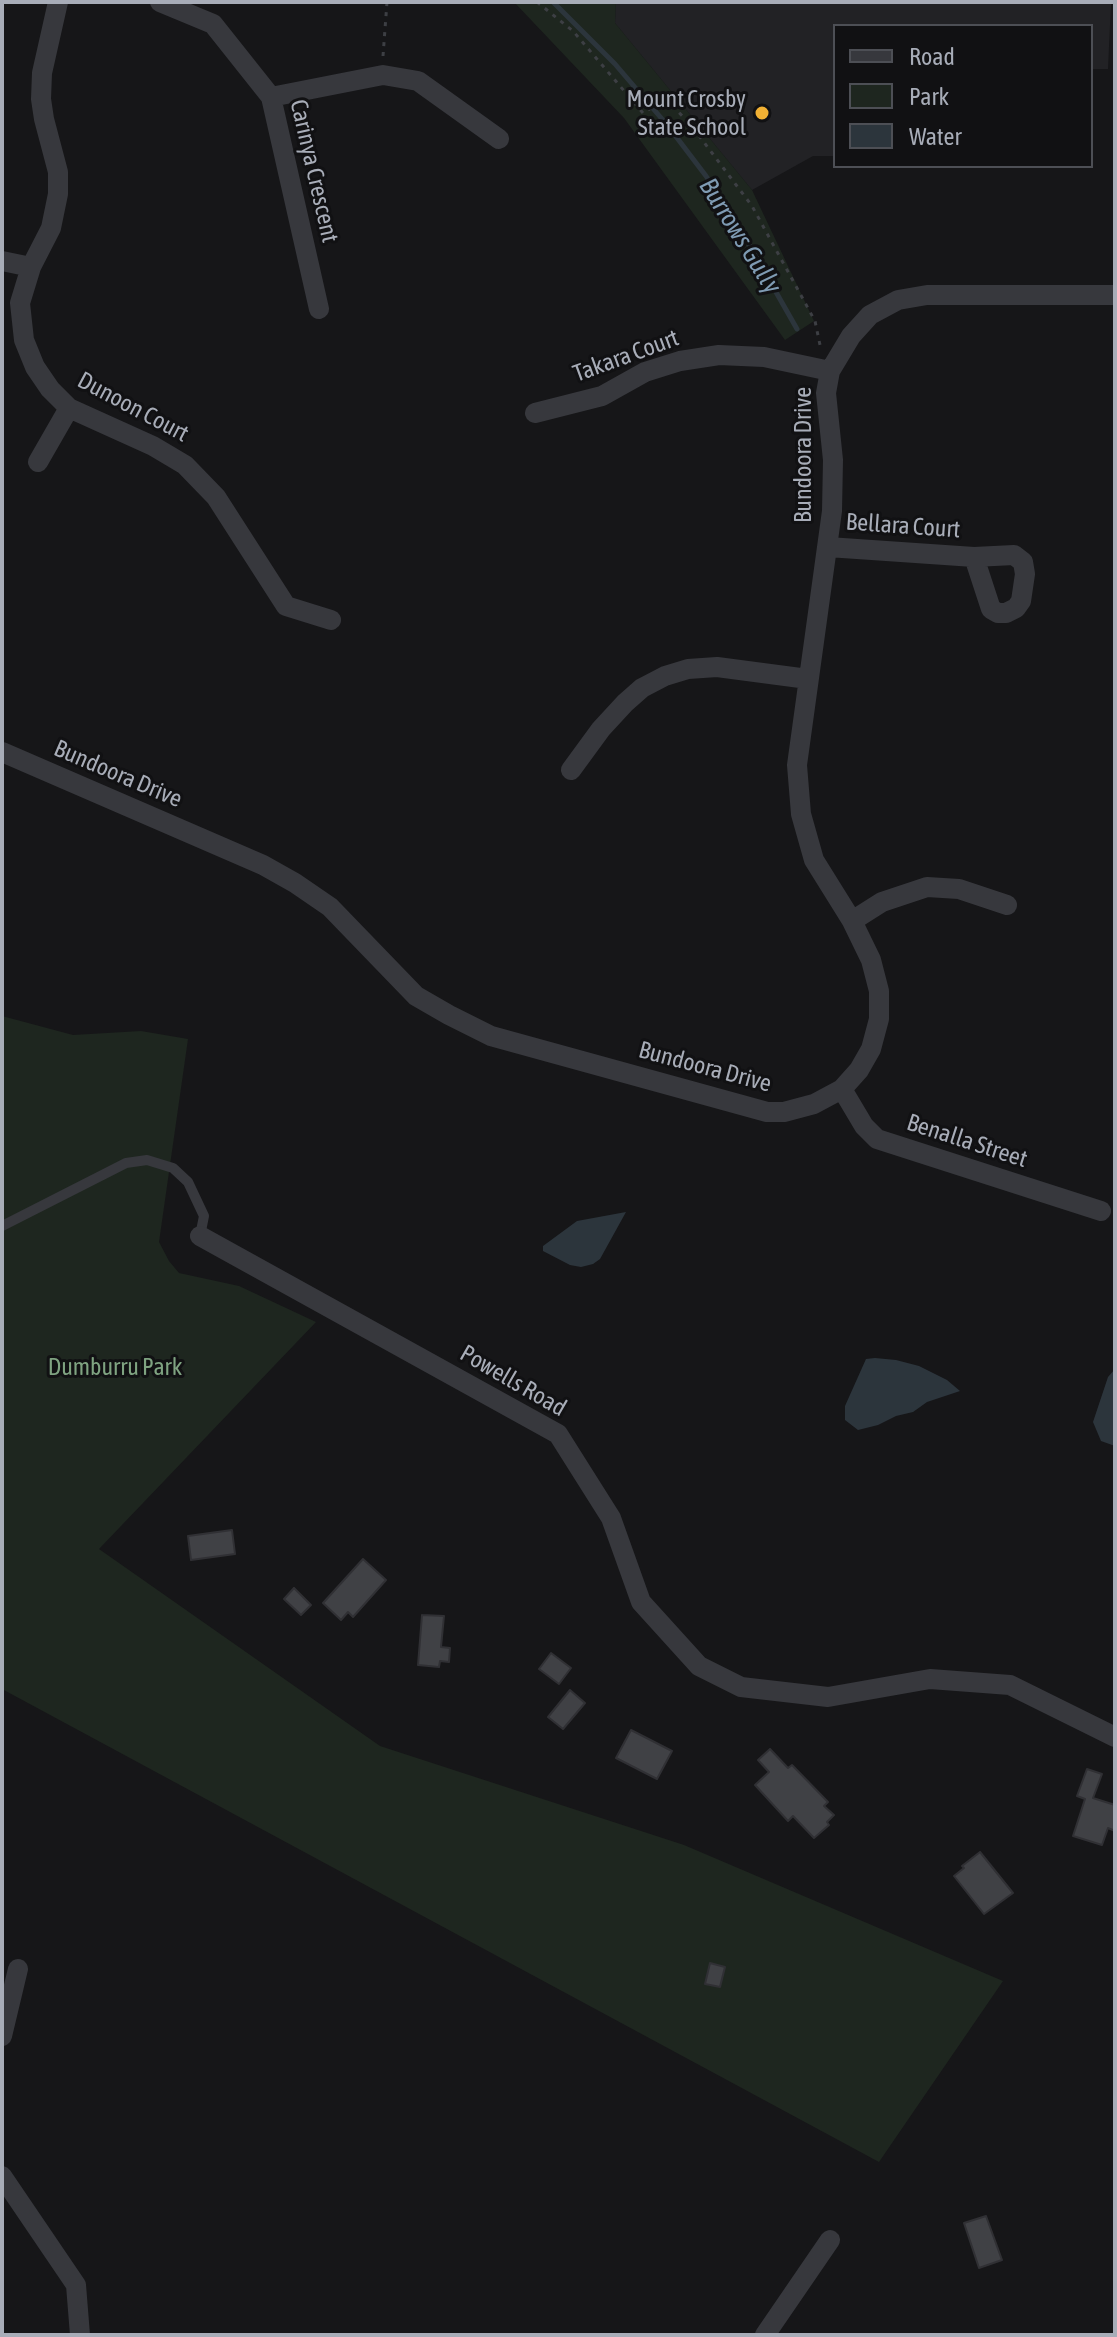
<!DOCTYPE html>
<style>
body{margin:0}
#map{position:relative;width:1117px;height:2337px;overflow:hidden;background:#161618;font-family:"Asap Condensed",sans-serif}
canvas{display:block}
.frame{position:absolute;inset:0;border:4px solid #a8adb8;pointer-events:none}
.legend{position:absolute;left:833px;top:24px;width:260px;height:144px;box-sizing:border-box;background:#111113;border:2px solid #4d4f55;margin:0;padding:10px 14px;list-style:none;font-size:24px;color:#a8adb8}
.legend li{display:flex;align-items:center;gap:16px;height:40px}
.legend b{width:40px;border:2px solid #4d4f55}
</style>
<div id="map">
<canvas width="1117" height="2337"></canvas>
<div class="frame"></div>
<ul class="legend">
<li><b style="height:10px;background:#37383d"></b>Road</li>
<li><b style="height:22px;background:#1e261f"></b>Park</li>
<li><b style="height:22px;background:#2c353c"></b>Water</li>
</ul>
</div>
<script>
const g = document.querySelector('canvas').getContext('2d');
g.lineJoin = 'round';
function paint(path, color) {
  g.fillStyle = color;
  g.fill(path, 'evenodd');
}
function toPath(rows) {
  const path = new Path2D();
  for (const r of rows) {
    path.moveTo(r[0], r[1]);
    for (let i = 2; i < r.length; i += 2) path.lineTo(r[i], r[i + 1]);
  }
  return path;
}
function trace(path, color, width, dash) {
  g.strokeStyle = color;
  g.lineWidth = width;
  g.lineCap = dash ? 'butt' : 'round';
  g.setLineDash(dash || []);
  g.stroke(path);
}
function write(font, color, halo, rows, align = 'center') {
  g.font = font + ' "Asap Condensed",sans-serif';
  g.lineWidth = 6;
  g.setLineDash([]);
  g.textBaseline = 'middle';
  g.strokeStyle = halo;
  g.fillStyle = color;
  for (const [text, x, y, turn = 0] of rows) {
    g.save();
    g.translate(x, y);
    g.rotate((+turn || 0) * Math.PI / 180);
    g.textAlign = isNaN(turn) ? turn : align;
    if (halo) g.strokeText(text, 0, 0);
    g.fillText(text, 0, 0);
    g.restore();
  }
}
const built = toPath([
 [616,2,1111,2,1108,69,1091,69,1091,26,835,26,835,156,813,156,752,190,615,23]
]);
const green = toPath([
 [514,2,616,2,615,23,752,190,814,321,785,340,624,118],
 [2,1016,73,1035,141,1031,188,1039,159,1242,169,1261,179,1273,239,1286,316,1322,99,1549,380,1746,684,1845,1003,1981,879,2162,2,1689]
]);
const water = toPath([
 [626,1212,600,1259,593,1264,581,1267,570,1265,543,1251,543,1246,577,1221],
 [875,1358,896,1360,919,1366,947,1380,960,1391,927,1402,913,1412,896,1416,878,1425,858,1430,845,1420,845,1406,866,1359],
 [1115,1369,1115,1446,1101,1441,1093,1422,1108,1377]
]);
const stream = toPath([
 [553,2,615,64,668,126,706,176,739,227,797,329]
]);
const building = toPath([
 [232,1530,235,1554,191,1560,188,1536,232,1530],
 [363,1559,386,1580,353,1617,348,1612,341,1620,323,1603,363,1559],
 [294,1588,311,1605,301,1615,284,1599,294,1588],
 [422,1615,444,1616,441,1647,450,1648,449,1662,440,1661,439,1667,418,1665,422,1615],
 [551,1653,571,1668,559,1684,539,1669,551,1653],
 [570,1690,585,1703,563,1729,548,1717,570,1690],
 [631,1730,672,1751,657,1779,616,1758,631,1730],
 [770,1749,788,1768,792,1765,828,1802,824,1806,834,1815,827,1822,829,1825,814,1838,793,1816,788,1821,755,1785,769,1772,758,1760,770,1749],
 [1087,1769,1102,1774,1093,1798,1115,1805,1115,1831,1108,1828,1102,1845,1073,1836,1085,1799,1077,1796,1087,1769],
 [980,1852,1013,1893,984,1914,954,1876,964,1868,962,1866,980,1852],
 [710,1963,725,1967,720,1987,705,1984,710,1963],
 [986,2216,1002,2260,979,2268,964,2223,986,2216]
]);
const path = toPath([
 [537,2,573,31,643,113,666,99,691,125,752,206,815,321,820,345],
 [383,56,387,2]
]);
const service = toPath([
 [2,1226,126,1163,147,1160,173,1168,188,1182,204,1216,200,1236]
]);
const minor = toPath([
 [58,2,42,73,41,99,44,119,58,172,58,194,51,228,31,267,20,303,24,340,35,367,50,389,69,408,153,446,185,465,216,497,286,606,331,620],
 [160,2,213,24,271,97,319,309],
 [271,97,383,75,418,81,499,139],
 [2,261,31,267],
 [535,413,602,396,645,372,680,361,719,355,764,357,830,371],
 [38,462,69,408],
 [828,547,974,557,1014,555,1023,562,1025,574,1021,601,1016,608,1006,613,998,613,991,609,974,557],
 [2,752,263,865,295,883,330,907,416,996,449,1015,491,1036,767,1112,784,1112,814,1104,842,1089,859,1070,871,1049,879,1019,879,991,871,960,852,921,814,860,801,814,797,765,832,511,833,460,826,393,830,371,851,336,870,315,898,300,927,295,1115,295],
 [571,770,601,729,625,703,642,688,665,676,688,669,717,667,808,679],
 [852,921,882,902,927,887,959,889,1007,905],
 [842,1089,864,1126,877,1139,1101,1211],
 [200,1236,558,1434,611,1518,641,1602,699,1666,741,1687,828,1697,930,1679,1010,1685,1115,1737],
 [2,2036,18,1969],
 [2,2176,76,2285,80,2335],
 [765,2335,830,2240]
]);
const markers = [
 [762,113,8,"#f2b134"]
];
const poiNames = [
 ["Mount Crosby",746,99],
 ["State School",746,127]
];
const streetNames = [
 ["Carinya Crescent",314,171,77],
 ["Takara Court",626,356,-20],
 ["Dunoon Court",133,407,28],
 ["Bundoora Drive",803,455,-90],
 ["Bellara Court",903,526,4],
 ["Bundoora Drive",118,774,23],
 ["Bundoora Drive",705,1067,15],
 ["Benalla Street",967,1141,18],
 ["Powells Road",513,1381,30]
];
const parkNames = [
 ["Dumburru Park",115,1367]
];
const waterNames = [
 ["Burrows Gully",740,236,58]
];
paint(built, '#222225');
paint(green, '#1e261f');
paint(water, '#2c353c');
trace(stream, '#2c353c', 5);
paint(building, '#404145');
trace(building, '#303034', 2);
trace(path, '#3d3f44', 3, [4, 6]);
trace(service, '#37383d', 10);
trace(minor, '#37383d', 20);
for (const [x, y, r, color] of markers) {
  const dot = new Path2D();
  dot.arc(x, y, r, 0, 2 * Math.PI);
  g.fillStyle = color;
  g.fill(dot);
  trace(dot, '#111113', 3);
}
write('24px', '#a8adb8', '#111113', poiNames, 'right');
write('24px', '#a8adb8', '#111113', streetNames);
write('24px', '#7fa381', '#111113', parkNames);
write('italic 26px', '#7f9bb3', '#111113', waterNames);
</script>
